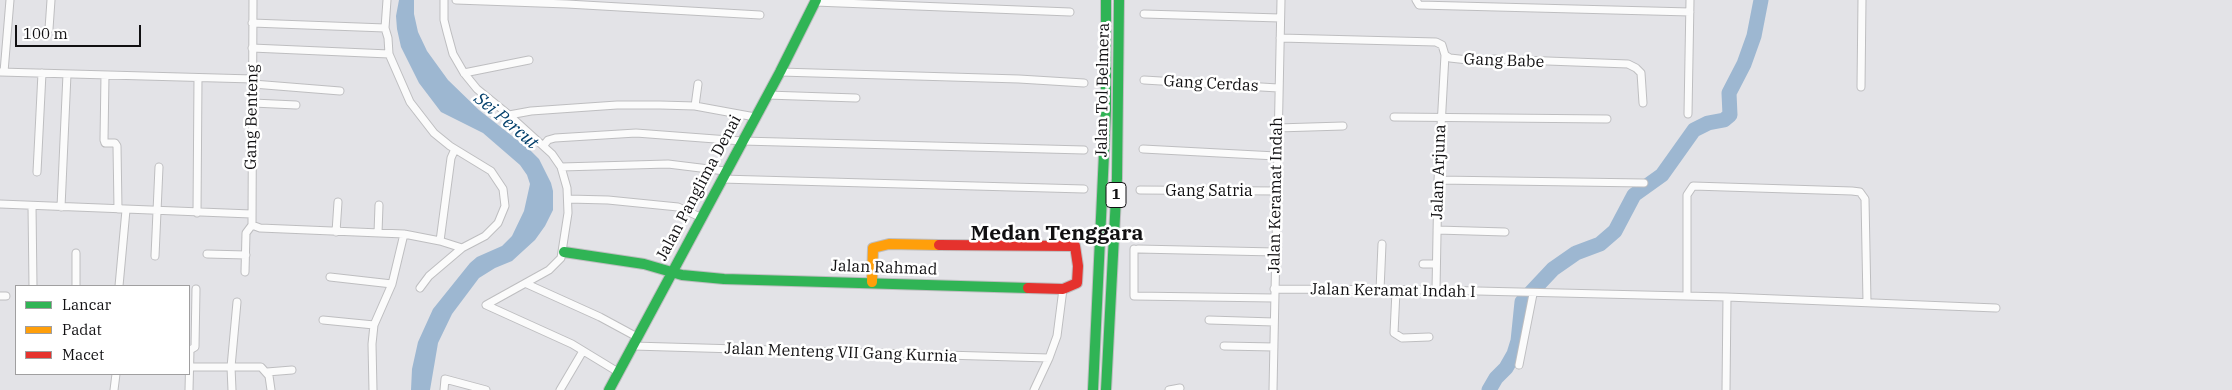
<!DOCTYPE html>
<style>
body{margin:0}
#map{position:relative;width:2232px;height:390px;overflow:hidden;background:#e3e3e7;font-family:"IBM Plex Serif",serif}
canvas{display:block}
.legend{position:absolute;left:15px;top:285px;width:175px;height:90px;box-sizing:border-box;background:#fff;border:1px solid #a09fa0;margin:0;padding:6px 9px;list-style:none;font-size:15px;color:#111012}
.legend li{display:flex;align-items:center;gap:10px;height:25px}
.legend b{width:25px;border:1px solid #a09fa0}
.scale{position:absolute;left:15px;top:25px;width:126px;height:22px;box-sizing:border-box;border:2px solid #111012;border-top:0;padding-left:6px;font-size:15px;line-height:18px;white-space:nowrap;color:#111012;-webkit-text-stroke:4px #fff;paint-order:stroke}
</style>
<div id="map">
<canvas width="2232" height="390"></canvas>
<ul class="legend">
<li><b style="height:6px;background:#30b455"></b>Lancar</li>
<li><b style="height:6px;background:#ff9f0a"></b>Padat</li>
<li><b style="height:6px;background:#e5322d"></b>Macet</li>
</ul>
<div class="scale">100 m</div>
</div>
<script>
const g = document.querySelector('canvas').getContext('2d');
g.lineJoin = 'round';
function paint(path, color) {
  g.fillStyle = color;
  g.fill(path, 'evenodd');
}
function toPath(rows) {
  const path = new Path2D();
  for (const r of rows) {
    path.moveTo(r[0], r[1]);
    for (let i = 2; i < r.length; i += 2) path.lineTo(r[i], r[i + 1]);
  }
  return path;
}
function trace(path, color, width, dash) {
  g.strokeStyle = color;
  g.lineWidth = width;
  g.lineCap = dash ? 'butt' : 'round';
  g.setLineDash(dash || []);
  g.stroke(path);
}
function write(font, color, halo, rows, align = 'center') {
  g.font = font + ' "IBM Plex Serif",serif';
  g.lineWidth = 5;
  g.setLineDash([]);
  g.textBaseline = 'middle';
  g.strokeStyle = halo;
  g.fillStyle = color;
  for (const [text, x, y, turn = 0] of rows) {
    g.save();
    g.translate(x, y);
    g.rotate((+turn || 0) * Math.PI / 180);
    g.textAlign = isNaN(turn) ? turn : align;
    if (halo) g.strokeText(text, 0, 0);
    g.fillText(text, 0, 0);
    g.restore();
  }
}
const water = toPath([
 [399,0,414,0,414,14,418,32,427,51,448,80,479,110,530,150,539,159,551,183,553,191,553,210,545,226,535,240,512,261,495,268,479,278,452,314,438,343,430,390,411,390,412,369,418,342,433,309,470,263,477,257,502,246,512,236,524,211,530,184,527,175,520,165,483,133,441,112,419,83,401,47,397,29,396,16]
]);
const river = toPath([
 [1489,390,1496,378,1506,368,1514,354,1518,341,1522,302,1553,269,1576,253,1600,244,1615,231,1634,195,1662,175,1694,130,1708,123,1724,120,1730,115,1729,93,1744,64,1754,36,1761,0]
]);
const street = toPath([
 [253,0,252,225,260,228,404,234,440,241,462,248,429,276,420,288],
 [387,0,385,28,388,38,389,54,410,102,434,133,450,146,491,171,503,189,505,206,498,223,485,236,462,248],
 [444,0,444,20,447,32,453,54,464,73,477,89,509,115,552,154,561,167,567,188,568,213,561,258,549,270,486,305,572,344,618,372],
 [456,0,567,4,760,15],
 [1416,0,1419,5,1690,12],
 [815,2,1070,12],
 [1144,14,1280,18],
 [252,23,385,28],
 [49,29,51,0],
 [1280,38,1436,42,1442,45,1445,55,1450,58,1468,60,1494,59,1628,64,1636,68,1641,73,1643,103],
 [252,48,389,54],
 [0,72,253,79],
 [4,72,10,0],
 [780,72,1019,79,1084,83],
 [464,73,529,60],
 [105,75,104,140,105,143,115,143,117,146,118,209],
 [1144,80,1278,88],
 [253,84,340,91],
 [1861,87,1862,0],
 [767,95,856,98],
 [253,103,296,105],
 [695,106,698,84],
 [1688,114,1690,0],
 [509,115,531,111,617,105,660,105,695,106,755,117],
 [1394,117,1607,119],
 [1277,128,1343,126],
 [544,145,548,140,555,138,636,133,742,141,1084,150],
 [1143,149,1276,156],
 [561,167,668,164,725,171],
 [37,172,42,73],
 [721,179,1084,189],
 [1438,180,1644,183],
 [1140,190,1277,191],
 [568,199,608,200,678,207,700,217],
 [0,204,251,214],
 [32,206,33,286],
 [61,207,67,74],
 [197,213,198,78],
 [1437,230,1505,232],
 [336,232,338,202],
 [378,233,379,205],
 [440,241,451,158,455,149],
 [1134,249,1134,296,1274,298],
 [1138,249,1275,252],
 [76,253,76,286],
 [207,254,246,255],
 [155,256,159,167],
 [1423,264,1436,264],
 [245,272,246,233,252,225],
 [330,277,392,284],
 [527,284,600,317,637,337],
 [119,286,126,210],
 [1274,289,1436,290,1727,297,1996,308],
 [1380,290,1382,244],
 [1436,290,1438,180,1445,55],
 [1396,291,1394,333,1402,338,1429,337],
 [0,296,6,296],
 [1687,296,1687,195,1693,186,1852,191,1860,192,1865,199,1867,302],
 [323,320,374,325],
 [1209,320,1274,322],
 [633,346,1049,358],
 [1224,346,1274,347],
 [1519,365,1533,294],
 [189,367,261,367,269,376,271,390],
 [267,372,292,370],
 [114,390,116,374],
 [189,390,190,350,195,347,196,289],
 [232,390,231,367,237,302],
 [373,390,372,344,374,325,392,284,404,234],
 [444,390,445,379,486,390],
 [560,390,583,351],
 [1034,390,1049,358,1057,336,1063,289],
 [1169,390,1180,388],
 [1273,390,1281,0],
 [1726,390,1727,297]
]);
const fast = toPath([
 [564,252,644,264,682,275,724,279,1028,288],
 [609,390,780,72,816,0],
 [1093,390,1106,110,1106,0],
 [1106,390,1117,178,1119,0]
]);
const slow = toPath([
 [872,282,873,248,889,244,939,245]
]);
const jam = toPath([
 [939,245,1075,246,1078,266,1077,283,1063,289,1028,288]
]);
const shields = [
 [1116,195,20]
];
const shieldNames = [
 ["1",1116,195]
];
const streetNames = [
 ["Gang Babe",1504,61,2],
 ["Gang Cerdas",1211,84,3],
 ["Jalan Tol Belmera",1103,90,-89],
 ["Gang Benteng",252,117,-89],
 ["Jalan Arjuna",1439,172,-88],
 ["Jalan Panglima Denai",699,188,-62],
 ["Gang Satria",1209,191],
 ["Jalan Keramat Indah",1276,195,-89],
 ["Jalan Rahmad",884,268,2],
 ["Jalan Keramat Indah I",1393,291,1],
 ["Jalan Menteng VII Gang Kurnia",841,353,2]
];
const waterNames = [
 ["Sei Percut",506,121,40]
];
const districtNames = [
 ["Medan Tenggara",1057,234]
];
paint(water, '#9db7d1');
trace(river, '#9db7d1', 15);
trace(street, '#bebec0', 9);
trace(fast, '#bebec0', 12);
trace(slow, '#bebec0', 12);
trace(jam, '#bebec0', 12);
trace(street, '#fbfbfb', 7);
trace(fast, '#30b455', 10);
trace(slow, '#ff9f0a', 10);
trace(jam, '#e5322d', 10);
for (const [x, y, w] of shields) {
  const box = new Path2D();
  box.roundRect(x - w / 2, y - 12.5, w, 25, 4);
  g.fillStyle = '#fff';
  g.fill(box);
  trace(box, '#111012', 1);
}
write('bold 15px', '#111012', null, shieldNames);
write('16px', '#111012', '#fff', streetNames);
write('italic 18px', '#003e6a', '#fff', waterNames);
write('bold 21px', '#111012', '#fff', districtNames);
</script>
